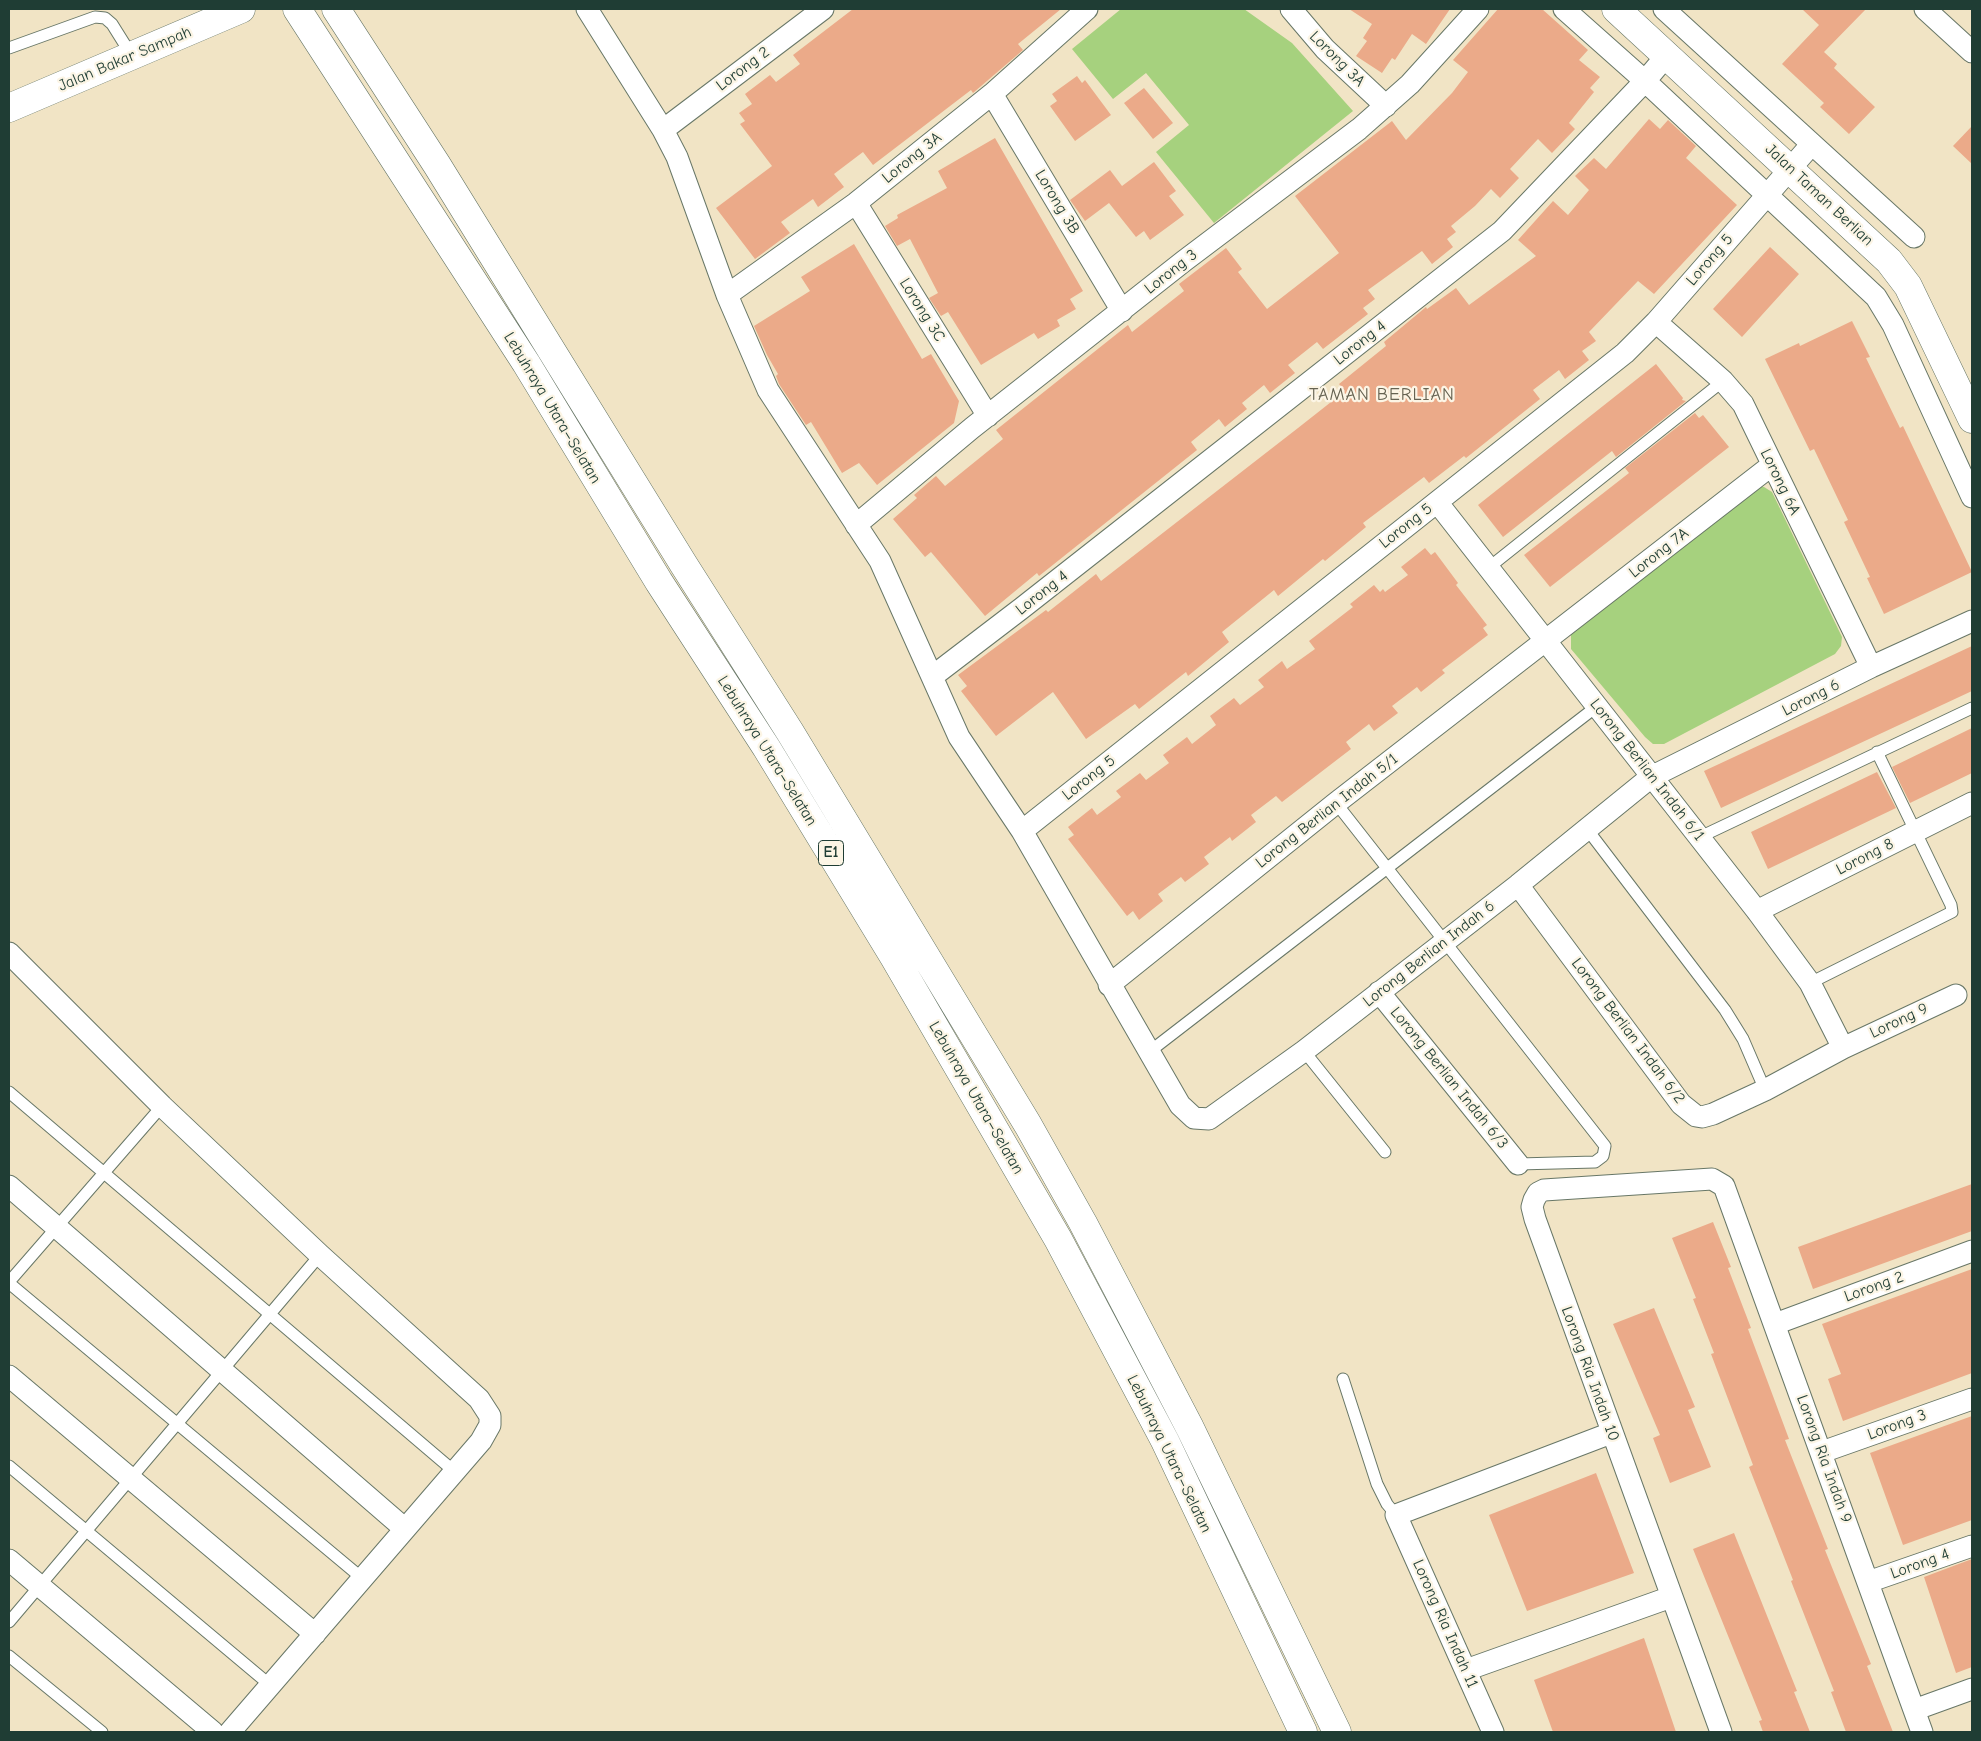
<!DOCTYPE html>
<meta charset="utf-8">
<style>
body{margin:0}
#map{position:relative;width:1981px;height:1741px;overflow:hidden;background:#f1e4c5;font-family:"Comic Neue",sans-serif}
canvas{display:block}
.frame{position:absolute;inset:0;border:10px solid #1f3d34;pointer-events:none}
</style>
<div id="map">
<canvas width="1981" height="1741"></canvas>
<div class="frame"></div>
</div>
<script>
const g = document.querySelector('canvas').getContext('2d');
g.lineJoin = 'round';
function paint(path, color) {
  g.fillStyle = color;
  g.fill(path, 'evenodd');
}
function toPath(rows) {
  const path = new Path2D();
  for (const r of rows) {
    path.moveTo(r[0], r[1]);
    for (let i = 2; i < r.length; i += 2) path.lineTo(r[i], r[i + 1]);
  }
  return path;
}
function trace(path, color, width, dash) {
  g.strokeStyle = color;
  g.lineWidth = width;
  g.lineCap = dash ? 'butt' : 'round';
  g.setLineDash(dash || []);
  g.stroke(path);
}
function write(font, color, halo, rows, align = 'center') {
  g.font = font + ' "Comic Neue",sans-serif';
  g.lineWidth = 4.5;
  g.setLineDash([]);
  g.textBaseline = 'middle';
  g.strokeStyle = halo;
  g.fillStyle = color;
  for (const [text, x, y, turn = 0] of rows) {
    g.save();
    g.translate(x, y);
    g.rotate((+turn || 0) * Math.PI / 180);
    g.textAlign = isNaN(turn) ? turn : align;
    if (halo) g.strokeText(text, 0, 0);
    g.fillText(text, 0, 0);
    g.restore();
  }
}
const green = toPath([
 [1121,9,1244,9,1292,43,1353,111,1214,223,1156,152,1189,125,1146,73,1113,99,1072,49],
 [1751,486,1764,487,1772,492,1842,637,1841,646,1835,654,1664,744,1653,744,1645,737,1571,649,1571,624]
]);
const building = toPath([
 [853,9,1061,9,1018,44,1023,50,973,93,971,90,873,165,863,152,834,174,844,187,818,207,813,199,781,222,790,233,755,259,716,208,772,166,740,124,745,121,739,113,752,104,745,94,770,75,776,82,800,64,793,55],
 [1349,9,1450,9,1426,44,1412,34,1395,60,1392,58,1382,73,1356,56,1367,41,1363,38,1372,24],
 [1498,9,1542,9,1588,50,1579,60,1600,77,1590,88,1594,92,1569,123,1575,129,1552,153,1538,139,1510,169,1519,178,1500,198,1491,189,1475,206,1451,226,1456,232,1447,239,1453,247,1432,264,1422,251,1368,290,1375,299,1363,308,1368,314,1323,349,1317,342,1288,365,1295,373,1270,393,1264,385,1242,403,1247,409,1225,427,1219,419,1191,442,1197,450,1039,576,1037,573,985,616,931,552,925,557,893,519,917,498,914,495,936,476,945,486,1003,439,996,430,1128,325,1132,332,1184,291,1179,284,1226,248,1242,269,1238,272,1267,309,1339,253,1295,196,1392,121,1406,140,1452,93,1468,72,1453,60],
 [1802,9,1866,9,1824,52,1837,64,1834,68,1875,107,1849,134,1820,107,1824,103,1782,64,1819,25],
 [1077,76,1082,83,1085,80,1111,115,1075,141,1050,106,1057,101,1052,94],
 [1144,88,1173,123,1153,139,1124,103],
 [1649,119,1660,129,1668,120,1696,146,1686,158,1737,205,1654,294,1638,281,1589,332,1596,341,1582,351,1589,360,1565,379,1559,370,1533,390,1540,399,1466,458,1464,456,1429,483,1424,477,1363,523,1366,527,1325,561,1323,559,1278,596,1274,590,1222,632,1229,642,1188,676,1186,672,1139,709,1135,704,1086,739,1053,692,996,736,961,691,967,686,958,675,1046,610,1048,612,1096,574,1101,581,1298,428,1345,391,1339,384,1386,346,1384,342,1426,307,1427,309,1456,288,1469,305,1536,256,1518,240,1553,201,1568,215,1589,190,1575,176,1594,158,1606,169],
 [1972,126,1972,164,1953,146],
 [995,138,1083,291,1070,299,1076,309,1057,320,1060,326,1038,339,1034,333,981,365,948,312,941,316,929,298,938,293,910,239,897,246,885,226,898,218,897,215,947,188,938,171],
 [1154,162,1176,191,1169,196,1184,215,1150,240,1144,231,1136,237,1109,203,1085,221,1070,200,1110,170,1122,186],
 [854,244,922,359,931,354,959,401,954,423,877,485,859,463,842,473,811,422,806,425,779,384,776,376,778,374,767,355,754,326,810,291,801,277],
 [1770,247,1799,274,1742,337,1713,309],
 [1852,321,1870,357,1866,358,1900,428,1903,426,1972,572,1884,614,1867,578,1870,577,1844,522,1848,520,1814,449,1810,451,1765,359,1799,343,1800,346],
 [1656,364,1683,398,1682,400,1686,401,1616,457,1612,451,1503,537,1478,505],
 [1695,413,1699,418,1703,415,1729,447,1550,587,1524,555,1629,473,1625,468],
 [1425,548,1431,555,1435,552,1458,583,1456,585,1487,625,1483,628,1488,635,1442,670,1445,673,1421,692,1417,687,1392,706,1398,713,1374,731,1369,724,1346,742,1351,749,1282,802,1276,796,1251,815,1256,822,1232,841,1230,837,1204,857,1209,864,1185,882,1181,877,1158,894,1163,901,1139,920,1133,911,1127,916,1068,839,1074,835,1068,827,1092,808,1097,815,1121,797,1116,791,1140,773,1146,780,1169,763,1163,755,1187,737,1192,744,1216,725,1210,716,1234,698,1240,705,1264,687,1258,680,1282,661,1287,669,1315,649,1309,641,1353,607,1350,604,1374,585,1380,592,1383,589,1385,592,1408,575,1401,567],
 [1972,646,1972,691,1721,808,1704,771],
 [1972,728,1972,773,1910,803,1892,767],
 [1877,772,1896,808,1768,869,1751,832],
 [1972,1184,1972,1231,1813,1289,1798,1247],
 [1713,1222,1731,1267,1728,1268,1751,1328,1748,1329,1789,1439,1785,1440,1828,1549,1825,1550,1871,1664,1867,1666,1893,1732,1846,1732,1831,1692,1834,1691,1791,1581,1793,1580,1749,1467,1753,1465,1711,1354,1714,1353,1693,1299,1696,1298,1672,1238],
 [1972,1269,1972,1373,1843,1421,1828,1379,1841,1374,1822,1324],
 [1654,1308,1695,1407,1688,1410,1711,1467,1670,1483,1653,1438,1660,1435,1613,1324],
 [1972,1416,1972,1520,1903,1545,1870,1453],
 [1596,1473,1634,1573,1527,1611,1489,1515],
 [1734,1533,1797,1691,1794,1692,1810,1732,1763,1732,1759,1721,1762,1720,1693,1549],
 [1972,1559,1972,1667,1956,1673,1924,1577],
 [1644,1638,1676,1732,1553,1732,1534,1680]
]);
const lane = toPath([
 [9,48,95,17,105,18,112,24,132,56],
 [1487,569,1723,381],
 [1336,803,1605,1146,1603,1156,1595,1162,1518,1164],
 [1587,829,1725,1010,1743,1039,1765,1090],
 [1700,837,1972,708],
 [1810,983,1952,912,1951,905,1877,752],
 [1304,1051,1385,1152],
 [1149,1052,1596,707],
 [9,1092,455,1472],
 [9,1282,162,1106],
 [9,1283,363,1579],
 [1343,1379,1377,1484,1387,1504,1396,1515],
 [9,1466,270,1685],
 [9,1622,320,1255],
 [9,1656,102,1732]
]);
const street = toPath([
 [587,9,663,130,677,157,727,295,768,390,880,561,959,737,1022,831,1180,1105,1194,1118,1209,1119,1304,1051,1518,885,1651,777,1871,667,1972,621],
 [1291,9,1325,49,1386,106],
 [1564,9,1645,81,1876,297,1893,325,1972,497],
 [1664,9,1914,237],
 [1925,9,1972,52],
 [992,94,1122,311],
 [663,130,823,9],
 [856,203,988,416],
 [727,295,856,203,992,94,1087,9],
 [1656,322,1723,381,1743,404,1871,667],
 [1437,502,1757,911,1810,983,1843,1048],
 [856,525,972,428,1184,261,1359,129,1410,84,1478,9],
 [933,676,1022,608,1502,231,1645,81,1667,55],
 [1022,831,1625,353,1656,322,1811,145],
 [1518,885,1681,1104,1696,1116,1702,1117,1713,1114,1765,1090,1843,1048,1956,995],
 [1757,911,1972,803],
 [9,953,162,1106,320,1255,479,1399,490,1416,490,1425,481,1441,230,1732],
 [1109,985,1336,803,1772,465],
 [1379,992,1518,1164],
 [9,1186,405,1529],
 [1775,1324,1972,1251],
 [9,1376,315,1634],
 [1822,1452,1972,1399],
 [9,1560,213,1732],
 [1868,1582,1972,1546],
 [1466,1670,1671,1597],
 [1914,1710,1972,1689],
 [1493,1732,1396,1515,1611,1433],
 [1721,1732,1535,1219,1532,1207,1534,1200,1538,1193,1544,1190,1712,1179,1724,1186,1922,1732]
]);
const secondary = toPath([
 [1616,9,1889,261,1908,286,1972,419],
 [9,108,241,9]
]);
const highway = toPath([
 [297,9,526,363,659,582,766,747,894,957,1000,1139,1058,1239,1165,1441,1303,1732],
 [336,9,437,165,684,565,790,732,1028,1125,1083,1223,1190,1428,1337,1732]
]);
const shields = [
 [831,853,25]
];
const shieldNames = [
 ["E1",831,853]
];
const streetNames = [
 ["Jalan Bakar Sampah",125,59,-23],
 ["Lorong 3A",1337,59,45],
 ["Lorong 2",743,69,-37],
 ["Lorong 3A",912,158,-39],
 ["Jalan Taman Berlian",1819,195,43],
 ["Lorong 3B",1057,202,59],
 ["Lorong 5",1710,260,-49],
 ["Lorong 3",1171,272,-38],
 ["Lorong 3C",922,310,58],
 ["Lorong 4",1360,343,-38],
 ["Lebuhraya Utara–Selatan",552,408,59],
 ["Lorong 6A",1780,482,64],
 ["Lorong 5",1406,526,-38],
 ["Lorong 7A",1659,553,-38],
 ["Lorong 4",1042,593,-38],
 ["Lorong 6",1811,698,-27],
 ["Lebuhraya Utara–Selatan",767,751,58],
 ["Lorong Berlian Indah 6/1",1647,770,52],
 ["Lorong 5",1089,778,-38],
 ["Lorong Berlian Indah 5/1",1327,811,-38],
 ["Lorong 8",1865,857,-27],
 ["Lorong Berlian Indah 6",1429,954,-38],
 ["Lorong 9",1899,1021,-25],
 ["Lorong Berlian Indah 6/2",1628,1031,53],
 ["Lorong Berlian Indah 6/3",1449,1078,51],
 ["Lebuhraya Utara–Selatan",976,1098,60],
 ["Lorong 2",1874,1287,-20],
 ["Lorong Ria Indah 10",1590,1374,70],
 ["Lorong 3",1897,1425,-20],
 ["Lebuhraya Utara–Selatan",1169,1454,64],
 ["Lorong Ria Indah 9",1824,1459,70],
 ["Lorong 4",1920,1564,-20],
 ["Lorong Ria Indah 11",1445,1624,66]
];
const neighbourhoodNames = [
 ["TAMAN BERLIAN",1382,395]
];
paint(green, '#a6d17e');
paint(building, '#ebaa89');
trace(lane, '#687767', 13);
trace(street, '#687767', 23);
trace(secondary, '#687767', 29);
trace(highway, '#687767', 29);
trace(lane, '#fff', 11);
trace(street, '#fff', 21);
trace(secondary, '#fff', 28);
trace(highway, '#fff', 28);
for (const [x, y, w] of shields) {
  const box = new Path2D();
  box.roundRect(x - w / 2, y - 12.5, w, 25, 4);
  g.fillStyle = '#fcf5e5';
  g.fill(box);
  trace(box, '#1f3d34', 1);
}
write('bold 15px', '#1f3d34', null, shieldNames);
write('16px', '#1f3d34', '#fcf5e5', streetNames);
g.letterSpacing = '1px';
write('18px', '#666352', '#fcf5e5', neighbourhoodNames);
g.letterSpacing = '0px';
</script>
